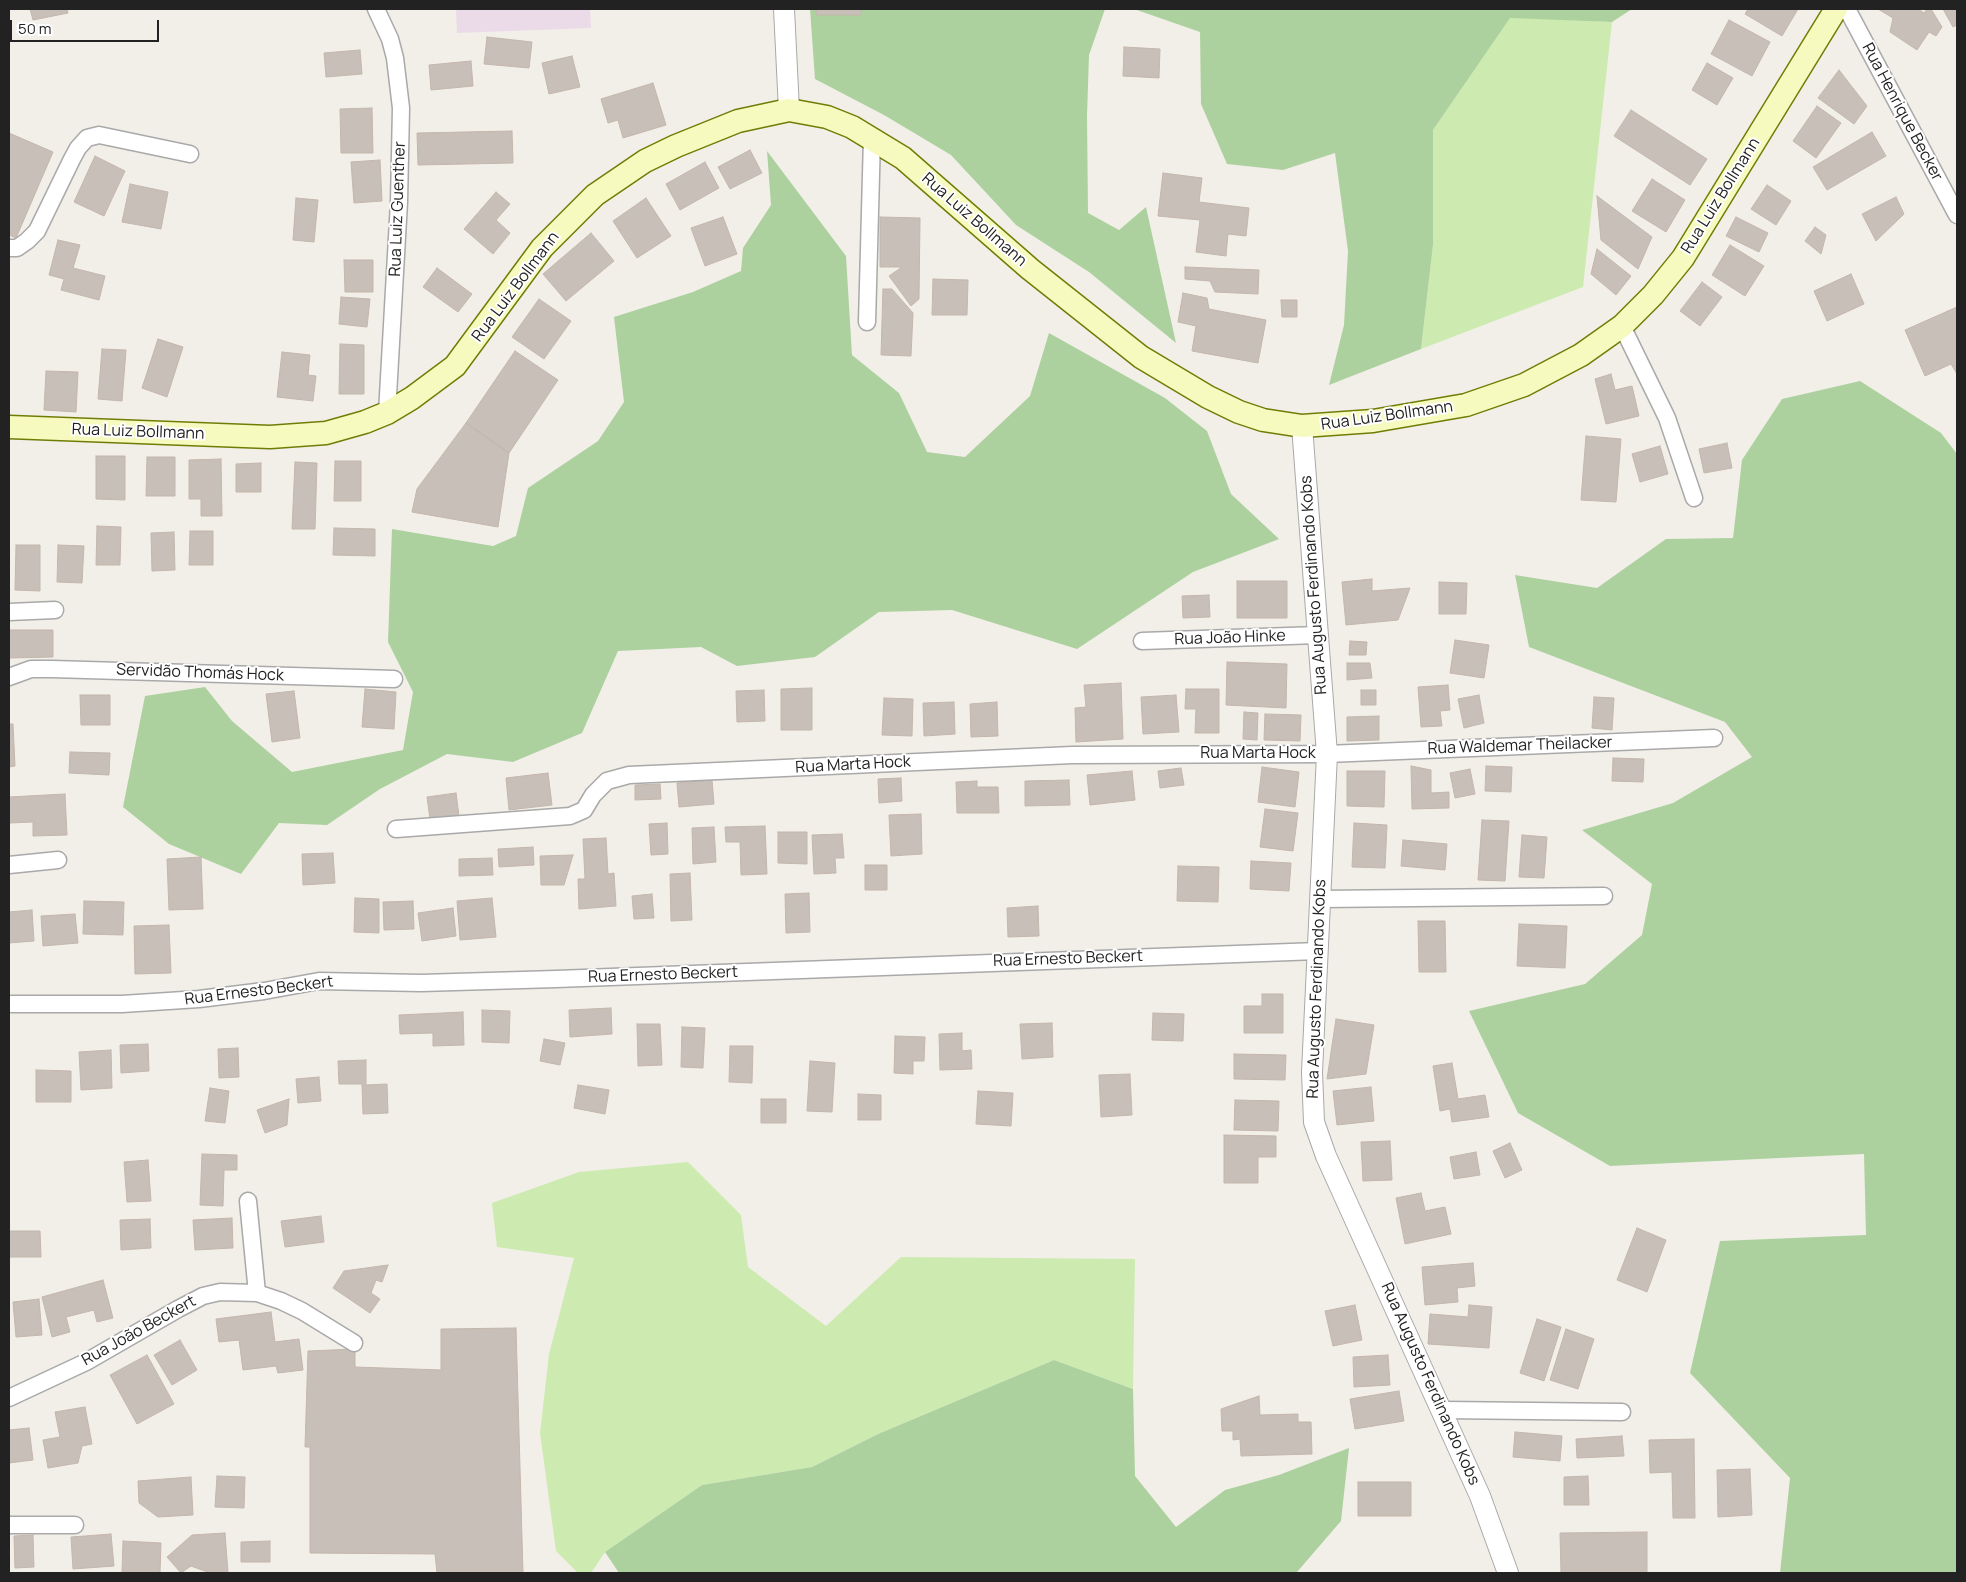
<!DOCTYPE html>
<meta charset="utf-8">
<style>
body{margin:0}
#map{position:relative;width:1966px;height:1582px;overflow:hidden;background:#f2efe9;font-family:Manrope,sans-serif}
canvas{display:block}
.frame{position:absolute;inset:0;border:10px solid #222;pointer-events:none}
.scale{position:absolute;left:10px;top:20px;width:149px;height:22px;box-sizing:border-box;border:2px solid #222;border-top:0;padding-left:6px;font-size:15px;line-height:18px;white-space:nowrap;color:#222;-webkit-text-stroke:4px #fff;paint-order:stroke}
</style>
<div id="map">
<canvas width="1966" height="1582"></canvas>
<div class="frame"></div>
<div class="scale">50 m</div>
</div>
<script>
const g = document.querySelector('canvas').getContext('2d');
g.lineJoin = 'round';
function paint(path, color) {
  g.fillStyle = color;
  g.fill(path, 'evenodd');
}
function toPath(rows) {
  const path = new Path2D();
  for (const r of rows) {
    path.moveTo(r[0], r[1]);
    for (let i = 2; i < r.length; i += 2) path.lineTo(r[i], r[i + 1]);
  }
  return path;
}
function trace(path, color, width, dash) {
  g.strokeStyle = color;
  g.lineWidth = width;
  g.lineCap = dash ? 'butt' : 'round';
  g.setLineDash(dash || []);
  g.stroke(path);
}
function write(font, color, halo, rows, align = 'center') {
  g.font = font + ' Manrope,sans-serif';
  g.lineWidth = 4;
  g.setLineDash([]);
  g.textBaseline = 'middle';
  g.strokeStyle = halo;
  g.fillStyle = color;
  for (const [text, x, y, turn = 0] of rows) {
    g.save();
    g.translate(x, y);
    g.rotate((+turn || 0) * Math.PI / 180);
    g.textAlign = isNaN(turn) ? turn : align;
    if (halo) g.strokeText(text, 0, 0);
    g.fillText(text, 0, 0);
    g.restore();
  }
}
const industrial = toPath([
 [456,9,590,9,591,28,457,33]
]);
const grass = toPath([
 [1510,17,1612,22,1583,287,1421,349,1433,245,1433,130],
 [688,1162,741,1215,748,1267,826,1326,901,1257,1135,1259,1133,1389,1054,1360,878,1434,812,1467,702,1485,605,1552,591,1573,578,1573,556,1551,540,1433,549,1354,574,1258,497,1247,492,1203,579,1172]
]);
const forest = toPath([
 [810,9,1105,9,1089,55,1087,116,1088,213,1119,230,1146,207,1176,343,1089,272,1016,225,951,155,884,115,815,79],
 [1134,9,1632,9,1612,22,1510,18,1433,130,1433,245,1421,349,1329,385,1344,325,1348,251,1335,153,1283,170,1227,164,1201,104,1200,32],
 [767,151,846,256,852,355,899,393,927,452,965,457,1030,396,1049,333,1165,398,1207,431,1231,494,1279,539,1193,572,1077,649,952,610,879,612,815,657,737,666,701,647,618,651,582,733,513,762,447,754,380,789,327,825,279,823,241,874,169,844,123,807,145,696,205,687,232,721,292,772,403,750,413,692,388,642,392,529,493,546,516,536,528,488,598,441,624,402,614,317,693,292,741,271,743,248,771,205],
 [1860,381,1941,433,1957,454,1957,1573,1780,1573,1790,1478,1690,1373,1720,1241,1866,1235,1864,1154,1610,1166,1518,1113,1469,1011,1585,984,1642,935,1652,884,1582,830,1673,803,1752,757,1725,722,1529,647,1515,575,1597,588,1666,539,1733,538,1742,460,1782,399],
 [1054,1360,1133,1389,1135,1476,1176,1527,1225,1490,1279,1475,1349,1448,1341,1521,1297,1572,1304,1573,619,1573,605,1552,702,1485,812,1467,878,1434]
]);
const building = toPath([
 [30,9,67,9,68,13,33,20,30,9],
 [816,9,861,9,861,15,816,15,816,9],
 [1748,9,1798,9,1782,36,1745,14,1748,9],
 [1878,9,1918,9,1924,13,1927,9,1931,9,1942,27,1936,36,1929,32,1917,50,1890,32,1893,18,1878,9],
 [1943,9,1957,9,1957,25,1953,27,1943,9],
 [1729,20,1770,42,1752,76,1711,54,1729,20],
 [487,37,532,42,529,68,484,64,487,37],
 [1124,47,1160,49,1159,78,1123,76,1124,47],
 [360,50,362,74,326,77,324,53,360,50],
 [572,56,580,87,549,94,542,63,572,56],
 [471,61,473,86,431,90,429,65,471,61],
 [1707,63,1733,78,1717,105,1692,90,1707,63],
 [1839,70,1867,106,1854,124,1818,98,1839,70],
 [653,83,666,125,623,138,618,120,608,123,601,99,653,83],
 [1817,106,1841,123,1816,158,1793,141,1817,106],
 [372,108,373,153,341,153,340,109,372,108],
 [1631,110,1707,159,1690,185,1614,136,1631,110],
 [512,131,513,163,418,165,417,133,512,131],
 [1872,132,1886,156,1827,190,1813,167,1872,132],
 [9,133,53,152,16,238,9,235,9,133],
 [750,150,762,173,730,189,718,167,750,150],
 [95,156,125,171,104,216,74,202,95,156],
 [380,160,382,201,354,203,351,162,380,160],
 [705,162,719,188,680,210,666,184,705,162],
 [1163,173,1202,178,1199,202,1249,208,1246,236,1228,234,1226,256,1196,252,1200,220,1158,216,1163,173],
 [1652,179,1685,200,1666,232,1632,211,1652,179],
 [130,184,168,192,161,229,122,222,130,184],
 [1767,185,1791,201,1776,225,1751,209,1767,185],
 [496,192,510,204,496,220,510,233,493,254,464,229,496,192],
 [1597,196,1652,237,1638,269,1601,240,1597,196],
 [1896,197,1904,214,1876,241,1862,214,1896,197],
 [296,198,318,200,314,242,293,240,296,198],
 [646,198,671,236,637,258,613,221,646,198],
 [723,217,737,254,705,266,691,228,723,217],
 [880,217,920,218,919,299,911,306,889,276,902,267,880,267,880,217],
 [1736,217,1768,233,1759,252,1726,236,1736,217],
 [1815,227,1826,235,1821,254,1805,241,1815,227],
 [591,233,614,261,566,301,543,274,591,233],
 [58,240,80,245,73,268,105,276,99,300,61,290,64,279,49,275,58,240],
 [1730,245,1764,266,1745,296,1712,275,1730,245],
 [1597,249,1631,276,1616,295,1591,274,1597,249],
 [344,260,373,260,373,292,345,292,344,260],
 [1185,267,1259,270,1258,294,1215,292,1210,281,1185,279,1185,267],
 [437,268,472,294,458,312,423,287,437,268],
 [1851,274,1864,304,1827,321,1814,291,1851,274],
 [933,279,968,280,967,315,932,315,933,279],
 [1702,282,1722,297,1700,326,1680,311,1702,282],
 [883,289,892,289,913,313,911,356,881,355,883,289],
 [1183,293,1207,298,1209,309,1266,320,1258,363,1192,351,1196,326,1178,322,1183,293],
 [341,297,370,299,367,327,339,324,341,297],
 [539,299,571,321,544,359,512,337,539,299],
 [1281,300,1297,300,1297,317,1282,317,1281,300],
 [1957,307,1957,374,1951,364,1925,376,1905,330,1957,307],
 [158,339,183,347,167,397,142,388,158,339],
 [340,344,364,345,364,394,339,394,340,344],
 [102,349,126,350,122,401,98,399,102,349],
 [515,351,558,380,509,453,466,423,515,351],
 [282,352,310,355,308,375,316,376,313,401,277,397,282,352],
 [46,371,78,372,76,412,44,410,46,371],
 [1611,374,1615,390,1632,386,1639,416,1606,424,1595,379,1611,374],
 [466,423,509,453,498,527,412,512,417,489,466,423],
 [1586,436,1621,439,1616,502,1581,500,1586,436],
 [1727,443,1732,468,1704,473,1699,449,1727,443],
 [1660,446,1668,474,1640,482,1632,454,1660,446],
 [96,456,125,456,125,500,96,499,96,456],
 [147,457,175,457,175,496,146,496,147,457],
 [221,459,222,516,201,516,201,499,189,499,189,460,221,459],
 [335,461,361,461,361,501,334,501,335,461],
 [295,462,317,463,315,529,292,529,295,462],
 [261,463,261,492,236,492,236,464,261,463],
 [97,526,121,527,120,565,96,565,97,526],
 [334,528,375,529,375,556,333,555,334,528],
 [190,531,213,531,213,565,189,565,190,531],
 [174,532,175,570,152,571,151,533,174,532],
 [16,545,40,545,40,591,15,590,16,545],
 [58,545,84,546,82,583,57,582,58,545],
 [1372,579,1372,591,1410,588,1398,620,1346,625,1342,582,1372,579],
 [1237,581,1287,581,1287,618,1237,618,1237,581],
 [1439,582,1467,583,1466,614,1439,614,1439,582],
 [1209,595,1210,617,1183,618,1182,596,1209,595],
 [9,630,53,630,53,657,9,658,9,630],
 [1455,640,1489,645,1484,678,1450,673,1455,640],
 [1350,641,1367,642,1366,655,1349,655,1350,641],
 [1227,662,1287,664,1286,708,1226,705,1227,662],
 [1347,663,1370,663,1372,678,1347,680,1347,663],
 [1121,683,1123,739,1076,742,1075,708,1086,707,1084,685,1121,683],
 [1448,685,1450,710,1440,711,1442,726,1421,727,1418,687,1448,685],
 [812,688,812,730,781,730,781,689,812,688],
 [365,689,396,692,394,729,362,727,365,689],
 [1186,689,1219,689,1219,733,1195,733,1196,709,1185,709,1186,689],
 [764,690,765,721,737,722,736,691,764,690],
 [1361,690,1376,690,1376,705,1361,705,1361,690],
 [294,691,300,738,272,742,266,694,294,691],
 [80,695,110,695,110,725,81,725,80,695],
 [1176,695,1179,732,1143,734,1141,697,1176,695],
 [1479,695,1484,723,1464,728,1458,699,1479,695],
 [1594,697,1614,698,1612,730,1592,728,1594,697],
 [884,698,913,699,912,736,882,735,884,698],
 [954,702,955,734,924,736,923,703,954,702],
 [997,702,998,736,971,737,970,704,997,702],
 [1244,712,1258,713,1257,740,1243,739,1244,712],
 [1265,714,1301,715,1300,741,1264,740,1265,714],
 [1379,716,1379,740,1347,741,1347,717,1379,716],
 [9,724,13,724,15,766,9,767,9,724],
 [70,752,110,753,109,775,69,773,70,752],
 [1613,758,1644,759,1643,782,1612,781,1613,758],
 [1411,766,1431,770,1431,793,1449,792,1449,808,1412,809,1411,766],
 [1486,766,1512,767,1511,792,1485,791,1486,766],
 [1262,767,1299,772,1295,807,1258,802,1262,767],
 [1181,768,1184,785,1160,788,1158,771,1181,768],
 [1470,769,1475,794,1455,798,1450,773,1470,769],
 [1132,771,1135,800,1090,805,1087,775,1132,771],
 [1347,771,1385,771,1384,807,1347,806,1347,771],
 [548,773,552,805,509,810,506,778,548,773],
 [901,778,902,801,879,803,878,779,901,778],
 [712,780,714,804,679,807,677,783,712,780],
 [1069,780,1070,805,1025,806,1025,781,1069,780],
 [977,781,977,787,998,787,999,813,957,813,956,782,977,781],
 [660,784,661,799,635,800,635,785,660,784],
 [456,793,459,816,430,819,427,797,456,793],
 [65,794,67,835,33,836,33,822,9,823,9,797,65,794],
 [1265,809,1298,813,1293,851,1260,847,1265,809],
 [921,814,922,854,891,856,889,815,921,814],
 [1482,820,1509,821,1505,881,1478,880,1482,820],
 [667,823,668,854,651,855,649,824,667,823],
 [1354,823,1387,825,1385,868,1352,867,1354,823],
 [765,826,767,874,741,875,740,842,726,842,725,827,765,826],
 [714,827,716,862,693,864,692,828,714,827],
 [778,832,807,832,807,864,778,863,778,832],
 [842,834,844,858,835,858,836,873,814,874,812,835,842,834],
 [1522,835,1547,837,1544,878,1519,877,1522,835],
 [606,838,608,874,614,873,616,906,579,909,578,879,585,879,583,839,606,838],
 [1403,840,1447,844,1445,870,1401,866,1403,840],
 [533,847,534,865,499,867,498,849,533,847],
 [333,853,335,883,303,885,302,854,333,853],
 [573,855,564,885,541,885,540,856,573,855],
 [201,857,203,909,169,910,167,859,201,857],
 [492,858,493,875,459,876,459,859,492,858],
 [1251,861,1291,863,1289,891,1250,889,1251,861],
 [865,865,887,865,887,890,865,890,865,865],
 [1178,866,1219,867,1218,902,1177,901,1178,866],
 [690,873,692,920,671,921,670,874,690,873],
 [809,893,810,932,786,933,785,894,809,893],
 [652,894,654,918,634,919,632,896,652,894],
 [355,898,379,899,379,933,354,932,355,898],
 [492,898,496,937,460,940,457,901,492,898],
 [84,901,124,902,123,935,83,934,84,901],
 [413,901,414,929,384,930,383,902,413,901],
 [1038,906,1039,936,1008,937,1007,908,1038,906],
 [453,908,456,936,422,941,418,913,453,908],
 [32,910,34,941,9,943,9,912,32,910],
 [75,914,78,943,43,946,41,916,75,914],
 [1418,921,1445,921,1446,972,1419,972,1418,921],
 [1519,924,1567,926,1565,968,1517,966,1519,924],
 [169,925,171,973,135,974,134,926,169,925],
 [1262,994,1283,994,1283,1033,1244,1033,1244,1006,1262,1006,1262,994],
 [611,1008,612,1034,570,1037,569,1010,611,1008],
 [482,1010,510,1011,509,1043,482,1042,482,1010],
 [463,1012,464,1045,433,1046,433,1033,400,1034,399,1015,463,1012],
 [1153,1013,1184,1014,1183,1041,1152,1040,1153,1013],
 [1336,1019,1374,1025,1366,1074,1327,1079,1336,1019],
 [1052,1023,1053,1057,1022,1059,1020,1024,1052,1023],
 [637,1024,660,1024,662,1065,638,1066,637,1024],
 [682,1027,705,1028,703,1068,681,1067,682,1027],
 [962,1033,962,1051,971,1050,972,1069,940,1070,939,1034,962,1033],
 [895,1036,925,1037,924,1061,913,1061,913,1074,894,1073,895,1036],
 [544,1039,565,1043,560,1065,540,1061,544,1039],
 [148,1044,149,1071,121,1073,120,1045,148,1044],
 [730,1046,753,1046,752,1083,729,1082,730,1046],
 [238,1048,239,1077,219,1078,218,1049,238,1048],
 [111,1050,112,1088,81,1090,79,1052,111,1050],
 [1234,1054,1286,1055,1285,1080,1234,1079,1234,1054],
 [366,1060,366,1085,387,1084,388,1113,363,1114,362,1084,339,1084,338,1061,366,1060],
 [810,1061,835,1063,832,1112,807,1111,810,1061],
 [1452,1063,1458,1099,1485,1095,1489,1117,1452,1122,1450,1109,1440,1111,1433,1066,1452,1063],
 [36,1070,71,1071,71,1102,36,1102,36,1070],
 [1130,1074,1132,1115,1101,1117,1099,1075,1130,1074],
 [319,1077,321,1101,298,1103,296,1079,319,1077],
 [578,1085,609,1090,605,1114,574,1108,578,1085],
 [1371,1087,1374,1121,1337,1125,1333,1091,1371,1087],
 [210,1088,229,1091,225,1123,205,1121,210,1088],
 [978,1091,1013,1093,1011,1126,976,1124,978,1091],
 [858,1094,881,1095,881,1120,858,1120,858,1094],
 [289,1099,287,1125,265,1133,257,1110,289,1099],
 [761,1099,786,1099,786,1123,761,1123,761,1099],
 [1235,1100,1279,1101,1278,1131,1234,1130,1235,1100],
 [1224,1135,1276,1136,1276,1157,1258,1157,1258,1183,1224,1183,1224,1135],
 [1390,1141,1392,1180,1363,1181,1361,1142,1390,1141],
 [1510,1143,1522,1170,1505,1178,1493,1151,1510,1143],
 [1476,1152,1480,1175,1454,1179,1450,1157,1476,1152],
 [202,1154,237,1155,237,1170,224,1170,223,1206,200,1205,202,1154],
 [148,1160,151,1201,127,1202,124,1162,148,1160],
 [1421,1193,1425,1211,1445,1207,1451,1234,1405,1244,1396,1198,1421,1193],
 [321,1216,324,1242,285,1247,281,1221,321,1216],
 [232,1218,233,1248,195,1250,193,1220,232,1218],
 [150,1219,151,1248,121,1250,120,1220,150,1219],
 [1637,1228,1666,1240,1647,1292,1617,1280,1637,1228],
 [9,1231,40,1231,41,1257,9,1257,9,1231],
 [1473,1263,1475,1286,1457,1288,1458,1302,1425,1305,1422,1267,1473,1263],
 [388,1265,382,1282,376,1280,371,1293,380,1299,370,1313,333,1288,344,1271,388,1265],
 [103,1280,113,1318,97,1322,94,1310,66,1317,70,1332,52,1337,42,1297,103,1280],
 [39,1299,42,1335,16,1337,13,1302,39,1299],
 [1355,1305,1362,1340,1333,1346,1325,1311,1355,1305],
 [1469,1305,1492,1307,1489,1348,1428,1344,1430,1314,1468,1317,1469,1305],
 [271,1312,275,1342,299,1339,303,1370,278,1373,276,1366,243,1370,239,1340,219,1342,216,1319,271,1312],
 [1537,1319,1561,1327,1544,1381,1520,1373,1537,1319],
 [516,1328,523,1573,437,1573,435,1554,310,1553,310,1447,305,1447,308,1351,355,1349,355,1367,441,1370,441,1329,516,1328],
 [1566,1329,1594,1339,1578,1389,1550,1380,1566,1329],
 [180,1340,197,1370,172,1385,154,1355,180,1340],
 [147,1355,174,1404,137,1424,110,1375,147,1355],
 [1388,1355,1390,1385,1354,1387,1353,1357,1388,1355],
 [1399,1391,1404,1421,1355,1429,1350,1399,1399,1391],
 [1259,1396,1260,1415,1298,1414,1298,1422,1311,1422,1312,1454,1241,1456,1240,1439,1233,1440,1233,1431,1222,1431,1221,1409,1259,1396],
 [85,1407,92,1444,82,1446,78,1463,48,1468,43,1440,60,1437,55,1412,85,1407],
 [29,1428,33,1460,9,1463,9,1430,29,1428],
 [1515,1432,1562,1436,1560,1461,1513,1457,1515,1432],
 [1622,1436,1624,1456,1577,1458,1576,1439,1622,1436],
 [1694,1439,1695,1518,1673,1518,1672,1472,1650,1473,1649,1440,1694,1439],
 [1750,1469,1752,1515,1718,1517,1717,1470,1750,1469],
 [217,1476,245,1477,244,1508,215,1507,217,1476],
 [1588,1476,1589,1505,1564,1505,1564,1477,1588,1476],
 [191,1477,193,1515,158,1517,139,1503,138,1481,191,1477],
 [1358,1482,1411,1482,1411,1516,1358,1516,1358,1482],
 [1647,1532,1647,1573,1561,1573,1560,1533,1647,1532],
 [225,1533,228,1573,210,1573,191,1566,181,1573,167,1557,192,1535,225,1533],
 [111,1534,114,1566,73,1569,71,1537,111,1534],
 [33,1535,34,1567,15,1568,14,1536,33,1535],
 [123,1541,161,1543,160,1573,122,1573,123,1541],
 [270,1541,270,1562,241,1562,241,1542,270,1541]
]);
const minor = toPath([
 [376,9,390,39,395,58,401,108,399,202,387,413],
 [1847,9,1957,215],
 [9,248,17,248,27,241,37,231,72,159,78,148,87,138,99,135,190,154],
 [867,322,872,138],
 [1622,326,1667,418,1694,498],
 [9,612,55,610],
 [1142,641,1318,635],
 [9,677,31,669,52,669,394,679],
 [396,829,570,816,584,810,593,795,607,781,629,775,1072,755,1327,754,1714,738],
 [9,865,58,860],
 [1321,899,1604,896],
 [9,1004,122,1004,199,999,264,991,319,981,421,983,556,979,1318,951],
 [248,1201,257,1293],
 [9,1398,86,1362,178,1309,203,1296,220,1292,257,1293,281,1301,302,1311,354,1343],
 [1443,1410,1622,1412],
 [9,1525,75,1525]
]);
const tertiary = toPath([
 [784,9,789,110],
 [1302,426,1327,754,1312,1072,1314,1122,1326,1156,1480,1496,1508,1573]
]);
const secondary = toPath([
 [9,427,270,437,326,433,365,422,387,413,412,398,455,366,542,248,595,195,645,161,676,146,738,121,789,110,827,117,852,127,903,158,1030,269,1141,357,1208,397,1239,412,1263,420,1302,426,1373,421,1466,405,1524,385,1581,355,1622,326,1653,295,1683,258,1836,9]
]);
const streetNames = [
 ["Rua Henrique Becker",1902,112,62],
 ["Rua Luiz Bollmann",1721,196,-58],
 ["Rua Luiz Guenther",398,209,-88],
 ["Rua Luiz Bollmann",974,220,41],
 ["Rua Luiz Bollmann",516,287,-53],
 ["Rua Luiz Bollmann",1387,416,-8],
 ["Rua Luiz Bollmann",138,432,2],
 ["Rua Augusto Ferdinando Kobs",1314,585,-94],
 ["Rua João Hinke",1230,638,-2],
 ["Servidão Thomás Hock",200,673,2],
 ["Rua Waldemar Theilacker",1520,746,-2],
 ["Rua Marta Hock",1258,754],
 ["Rua Marta Hock",853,765,-3],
 ["Rua Ernesto Beckert",1068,959,-2],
 ["Rua Ernesto Beckert",663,975,-2],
 ["Rua Augusto Ferdinando Kobs",1317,989,-88],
 ["Rua Ernesto Beckert",259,991,-7],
 ["Rua João Beckert",139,1331,-29],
 ["Rua Augusto Ferdinando Kobs",1430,1384,66]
];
paint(industrial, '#ebdbe8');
paint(grass, '#cdebb0');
paint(forest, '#add19e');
paint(building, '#c7bfb8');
trace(building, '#c4b6ab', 1);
trace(minor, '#a9a9a9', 19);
trace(tertiary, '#a9a9a9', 22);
trace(secondary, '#707d05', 25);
trace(minor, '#fff', 16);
trace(tertiary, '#fff', 20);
trace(secondary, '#f7fabf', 22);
write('16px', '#222', '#fff', streetNames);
</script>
